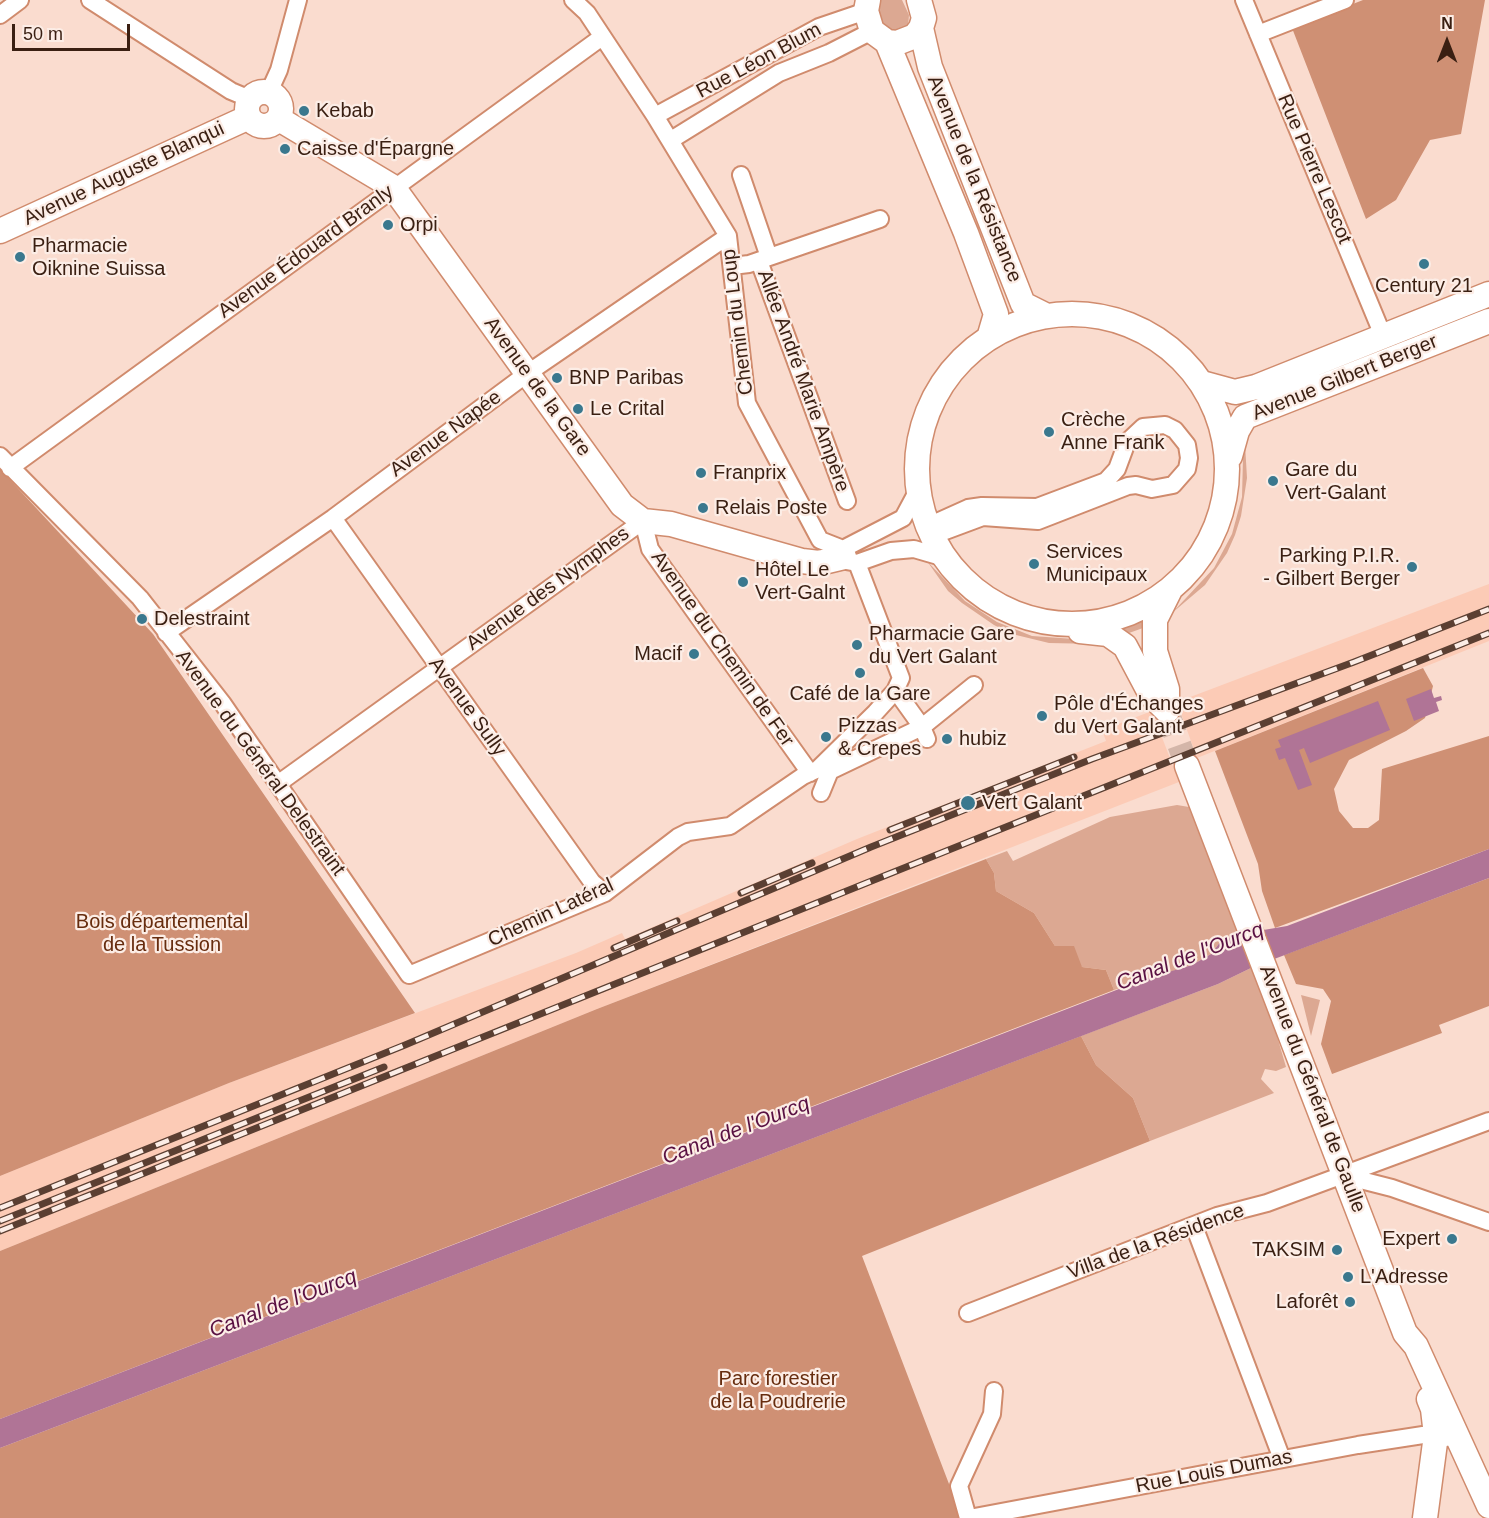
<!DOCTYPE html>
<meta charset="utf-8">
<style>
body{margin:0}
#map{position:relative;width:1489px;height:1518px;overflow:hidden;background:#fadccf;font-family:Helvetica,sans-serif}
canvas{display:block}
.north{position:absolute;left:1417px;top:12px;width:60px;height:60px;-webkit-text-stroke:4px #fcede6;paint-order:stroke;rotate:0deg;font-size:16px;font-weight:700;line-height:24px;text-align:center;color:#3a1f12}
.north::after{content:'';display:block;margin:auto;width:21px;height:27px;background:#3a1f12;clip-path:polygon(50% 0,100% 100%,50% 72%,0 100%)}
.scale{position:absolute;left:12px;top:24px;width:118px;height:27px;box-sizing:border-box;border:3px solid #3a1f12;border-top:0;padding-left:8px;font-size:18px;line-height:21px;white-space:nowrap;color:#3a1f12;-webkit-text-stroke:4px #fcede6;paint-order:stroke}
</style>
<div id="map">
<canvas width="1489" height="1518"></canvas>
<div class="north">N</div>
<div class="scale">50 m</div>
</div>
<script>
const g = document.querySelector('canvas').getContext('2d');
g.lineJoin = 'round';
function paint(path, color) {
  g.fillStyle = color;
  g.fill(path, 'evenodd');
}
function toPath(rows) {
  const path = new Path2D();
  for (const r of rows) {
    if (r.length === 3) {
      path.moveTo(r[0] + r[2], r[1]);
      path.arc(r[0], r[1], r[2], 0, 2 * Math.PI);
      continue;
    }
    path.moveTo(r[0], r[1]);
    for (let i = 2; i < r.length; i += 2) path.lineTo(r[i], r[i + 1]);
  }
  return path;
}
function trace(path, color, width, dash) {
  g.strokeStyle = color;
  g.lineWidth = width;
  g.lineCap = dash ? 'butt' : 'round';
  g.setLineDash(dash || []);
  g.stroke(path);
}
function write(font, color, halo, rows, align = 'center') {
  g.font = font + ' Helvetica,sans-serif';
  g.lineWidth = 4.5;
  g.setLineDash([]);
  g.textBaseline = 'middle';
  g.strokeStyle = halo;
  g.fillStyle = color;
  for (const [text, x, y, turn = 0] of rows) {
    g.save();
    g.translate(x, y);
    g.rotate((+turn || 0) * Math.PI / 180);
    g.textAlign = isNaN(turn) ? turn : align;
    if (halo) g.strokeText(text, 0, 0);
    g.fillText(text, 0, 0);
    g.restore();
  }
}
const built = toPath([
 [1489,584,1489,641,1197,758,1177,702],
 [1152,711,1179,782,597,1009,0,1251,0,1176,229,1083,576,953,622,933,625,939,857,839,1106,741,1102,730]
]);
const green = toPath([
 [881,0,902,0,909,15,908,26,897,33,889,30,881,20,878,7],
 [1240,439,1245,444,1247,478,1241,516,1235,535,1227,553,1205,585,1172,613,1214,568,1232,534,1242,497,1243,458],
 [927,561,965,601,997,622,1032,636,1089,640,1097,644,1049,643,1012,634,994,625,962,603,948,591],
 [1150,611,1143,628,1129,633,1114,625],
 [1177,805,1189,807,1240,934,1221,941,1211,954,1192,965,1114,990,1106,970,1082,967,1055,946,1034,913,996,891,994,873,986,859,1007,851,1013,861,1110,817],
 [1253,967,1270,1012,1286,1067,1276,1071,1265,1069,1261,1079,1274,1093,1150,1141,1133,1098,1096,1065,1081,1036,1218,984],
 [1301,995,1320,1000,1311,1036]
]);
const forest = toPath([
 [1363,0,1485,0,1461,134,1430,140,1396,200,1366,219,1292,28],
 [0,469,153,634,415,1013,229,1083,0,1176],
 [1423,668,1433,686,1425,718,1406,731,1349,760,1334,789,1339,811,1353,828,1368,828,1379,820,1382,769,1489,736,1489,849,1275,928,1262,891,1258,864,1215,751],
 [986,859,994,873,996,891,1034,913,1055,946,1074,946,1082,967,1106,970,1114,990,0,1419,0,1251,597,1009],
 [1489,878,1489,1006,1439,1025,1442,1033,1332,1074,1321,1044,1331,1001,1323,989,1296,984,1284,955],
 [1081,1036,1096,1065,1133,1098,1150,1141,862,1256,962,1518,0,1518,0,1448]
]);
const water = toPath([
 [1431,689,1434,698,1441,696,1442,700,1436,702,1439,711,1414,721,1406,699],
 [1378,701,1390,730,1310,763,1304,748,1299,750,1312,785,1298,790,1285,758,1279,760,1275,749,1281,747,1278,740],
 [1489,849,1489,878,1253,967,1218,984,0,1448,0,1419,1145,979,1192,965,1211,954,1221,941,1240,934,1287,926]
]);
const secondaryTunnel = toPath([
 [1167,711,1187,766]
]);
const street = toPath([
 [90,0,231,91,250,99],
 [573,0,587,13,655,116,728,236,747,403,820,540,843,549],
 [1244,0,1384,338],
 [0,15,20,0],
 [1258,34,1345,0],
 [269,92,279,70,298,0],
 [655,116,819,27,866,11],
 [671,140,779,73,829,53,872,31],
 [741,175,769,257],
 [759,261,847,501],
 [732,266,749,264,880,219],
 [0,456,140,598,223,704,409,975,605,893,678,837,688,832,730,826,803,776,818,769,875,713,895,691,901,678,857,563],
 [10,468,602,37],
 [333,518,592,882,605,893],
 [928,526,968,508,982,506,1037,507,1106,481,1117,469,1127,442,1143,427,1165,425,1175,430,1187,445,1189,458,1187,469,1173,485,1152,489,1136,485,1128,486,1038,521,983,517,932,536],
 [843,549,903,518,918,490],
 [846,561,857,563,891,551,914,549,945,558],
 [166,633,333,518,528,373,728,236],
 [899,695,922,727,927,739],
 [279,783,643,521,650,549,810,773],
 [821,793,830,771,922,727,974,685],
 [1345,1176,1392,1188,1489,1222],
 [1194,1226,1282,1459],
 [968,1313,1217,1216,1267,1203,1489,1121],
 [968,1518,959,1486,992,1414,994,1391],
 [969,1518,1358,1445,1423,1435,1446,1438]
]);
const secondary = toPath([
 [868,0,866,11,872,31,887,42,897,43,915,36,921,28,924,18,919,0],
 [921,28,930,67,1023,304,1047,316],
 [887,42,966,233,996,314,989,338],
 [264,109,17],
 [279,119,393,187,622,505,643,521,671,524,802,561,819,563,844,557],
 [0,231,249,117],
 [1072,469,155],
 [1202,383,1235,392,1256,387,1489,294],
 [1230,456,1237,431,1245,417,1489,321],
 [1080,631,1108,634,1125,646,1151,695,1167,711],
 [1167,711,1167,689,1155,651,1155,620,1170,590],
 [1187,766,1405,1333,1416,1346,1489,1506],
 [1425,1518,1436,1435,1433,1409,1429,1399]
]);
const rail = toPath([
 [890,830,1074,757],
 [741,893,812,863],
 [614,948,677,921],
 [0,1208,405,1045,871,847,1092,759,1354,662,1489,609],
 [0,1221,384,1067],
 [0,1231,1489,633]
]);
const markers = [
 [304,111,6,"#3a788e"],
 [285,149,6,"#3a788e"],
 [388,225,6,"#3a788e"],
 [20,257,6,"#3a788e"],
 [1424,264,6,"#3a788e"],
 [557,378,6,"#3a788e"],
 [578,409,6,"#3a788e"],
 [1049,432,6,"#3a788e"],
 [701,473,6,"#3a788e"],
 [1273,481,6,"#3a788e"],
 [703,508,6,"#3a788e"],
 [1034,564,6,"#3a788e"],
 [1412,567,6,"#3a788e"],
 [743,582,6,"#3a788e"],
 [142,619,6,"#3a788e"],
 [857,645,6,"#3a788e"],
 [694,654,6,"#3a788e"],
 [860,673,6,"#3a788e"],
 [1042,716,6,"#3a788e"],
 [826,737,6,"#3a788e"],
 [947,739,6,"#3a788e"],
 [968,803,8,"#3a788e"],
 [1452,1239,6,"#3a788e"],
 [1337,1250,6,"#3a788e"],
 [1348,1277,6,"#3a788e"],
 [1350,1302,6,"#3a788e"]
];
const streetNames = [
 ["Rue Léon Blum",759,61,-28],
 ["Rue Pierre Lescot",1314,169,67],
 ["Avenue Auguste Blanqui",124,174,-25],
 ["Avenue de la Résistance",974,179,68],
 ["Avenue Édouard Branly",306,252,-36],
 ["Chemin du Loup",738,322,-97],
 ["Avenue Gilbert Berger",1345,378,-22],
 ["Allée André Marie Ampère",803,381,70],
 ["Avenue de la Gare",537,387,54],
 ["Avenue Napée",446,434,-36],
 ["Avenue des Nymphes",548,589,-36],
 ["Avenue du Chemin de Fer",722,649,55],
 ["Avenue Sully",467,707,54],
 ["Avenue du Général Delestraint",260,763,54],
 ["Chemin Latéral",551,913,-25],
 ["Avenue du Général de Gaulle",1312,1089,69],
 ["Villa de la Résidence",1156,1242,-20],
 ["Rue Louis Dumas",1214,1472,-11]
];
const poiNames = [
 ["Kebab",316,111],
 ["Caisse d'Épargne",297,149],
 ["Orpi",400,225],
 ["Pharmacie",32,246],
 ["Oiknine Suissa",32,269],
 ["Century 21",1424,286,"center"],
 ["BNP Paribas",569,378],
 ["Le Crital",590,409],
 ["Crèche",1061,420],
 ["Anne Frank",1061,443],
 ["Gare du",1285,470],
 ["Vert-Galant",1285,493],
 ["Franprix",713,473],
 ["Relais Poste",715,508],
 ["Services",1046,552],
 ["Municipaux",1046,575],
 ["Parking P.I.R.",1400,556,"right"],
 ["- Gilbert Berger",1400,579,"right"],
 ["Hôtel Le",755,570],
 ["Vert-Galnt",755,593],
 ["Delestraint",154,619],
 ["Pharmacie Gare",869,634],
 ["du Vert Galant",869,657],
 ["Macif",682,654,"right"],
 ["Café de la Gare",860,694,"center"],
 ["Pôle d'Échanges",1054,704],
 ["du Vert Galant",1054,727],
 ["Pizzas",838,726],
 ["& Crepes",838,749],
 ["hubiz",959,739],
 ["Vert Galant",982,803],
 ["Expert",1440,1239,"right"],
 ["TAKSIM",1325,1250,"right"],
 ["L'Adresse",1360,1277],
 ["Laforêt",1338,1302,"right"]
];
const parkNames = [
 ["Bois départemental",162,922],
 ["de la Tussion",162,945],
 ["Parc forestier",778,1379],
 ["de la Poudrerie",778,1402]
];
const waterNames = [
 ["Canal de l'Ourcq",1190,957,-21],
 ["Canal de l'Ourcq",736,1131,-21],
 ["Canal de l'Ourcq",283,1304,-21]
];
paint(built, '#fccbb6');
paint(green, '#dca892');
paint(forest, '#cf9074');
paint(water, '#b07496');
trace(secondaryTunnel, '#d4b6a9', 24, [24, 12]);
trace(street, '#d08b6d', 20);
trace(secondary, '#d08b6d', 27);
trace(street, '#fff', 16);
trace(secondary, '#fff', 24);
trace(rail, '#5b3f32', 7);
trace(rail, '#fcede6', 4.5, [14]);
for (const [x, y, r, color] of markers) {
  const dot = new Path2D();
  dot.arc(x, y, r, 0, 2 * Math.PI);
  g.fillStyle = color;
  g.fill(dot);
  trace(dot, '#fcede6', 2);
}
write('20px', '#3a1f12', '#fcede6', streetNames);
write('20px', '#3a1f12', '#fcede6', poiNames, 'left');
write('20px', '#672c0e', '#fcede6', parkNames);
write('italic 21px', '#591042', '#fcede6', waterNames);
</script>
